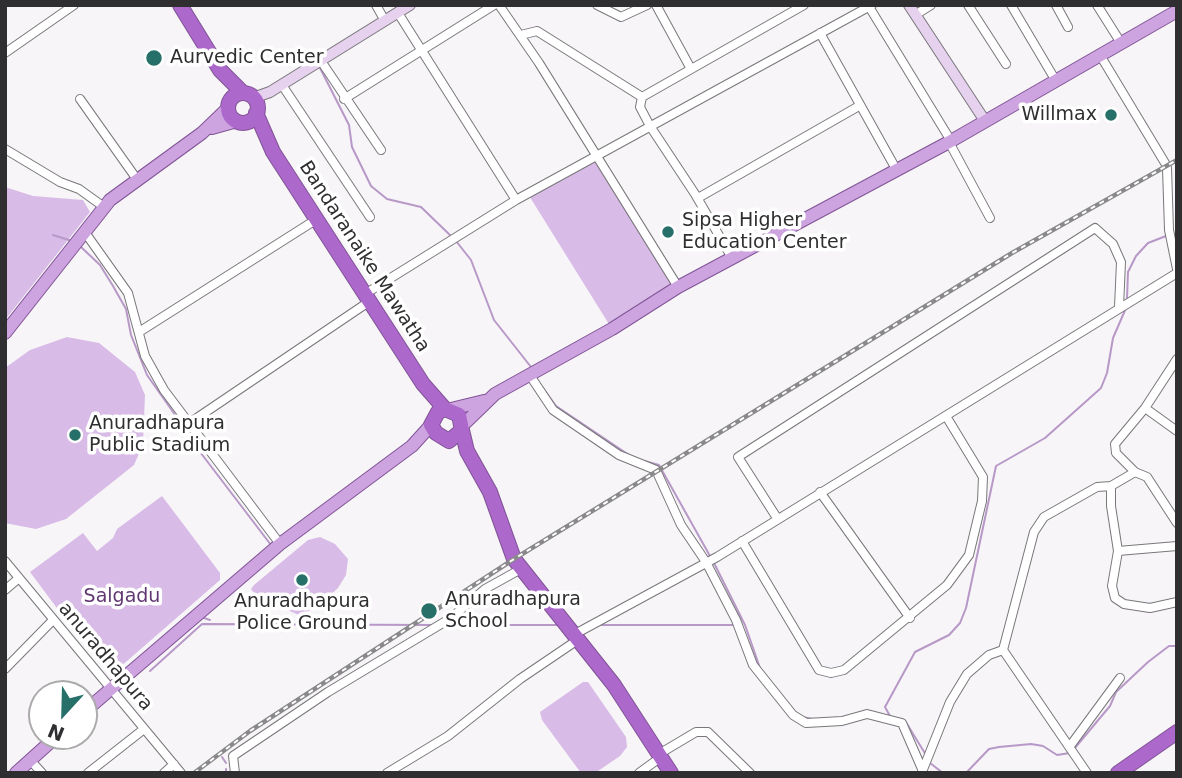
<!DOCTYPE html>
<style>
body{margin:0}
#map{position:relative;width:1182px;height:778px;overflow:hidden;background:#f7f5f8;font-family:"DejaVu Sans",sans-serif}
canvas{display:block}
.frame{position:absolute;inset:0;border:7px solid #2f2e30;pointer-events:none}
.north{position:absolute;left:28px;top:680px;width:70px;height:70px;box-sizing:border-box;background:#fff;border:2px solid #acabac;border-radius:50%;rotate:202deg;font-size:19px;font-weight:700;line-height:28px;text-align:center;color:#2f2e30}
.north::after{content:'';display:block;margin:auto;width:24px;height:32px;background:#277069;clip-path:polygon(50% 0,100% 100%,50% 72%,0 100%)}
</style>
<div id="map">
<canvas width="1182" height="778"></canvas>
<div class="frame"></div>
<div class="north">N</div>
</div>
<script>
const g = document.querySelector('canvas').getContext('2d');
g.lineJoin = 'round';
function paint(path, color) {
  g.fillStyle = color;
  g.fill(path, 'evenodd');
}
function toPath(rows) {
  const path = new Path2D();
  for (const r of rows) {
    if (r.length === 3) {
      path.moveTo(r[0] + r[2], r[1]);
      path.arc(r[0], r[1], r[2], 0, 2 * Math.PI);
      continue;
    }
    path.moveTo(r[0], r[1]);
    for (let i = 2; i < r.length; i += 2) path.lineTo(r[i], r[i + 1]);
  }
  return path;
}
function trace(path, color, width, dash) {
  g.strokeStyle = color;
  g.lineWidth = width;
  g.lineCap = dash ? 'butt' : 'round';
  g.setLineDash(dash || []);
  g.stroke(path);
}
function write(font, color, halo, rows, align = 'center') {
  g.font = font + ' "DejaVu Sans",sans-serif';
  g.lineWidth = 7;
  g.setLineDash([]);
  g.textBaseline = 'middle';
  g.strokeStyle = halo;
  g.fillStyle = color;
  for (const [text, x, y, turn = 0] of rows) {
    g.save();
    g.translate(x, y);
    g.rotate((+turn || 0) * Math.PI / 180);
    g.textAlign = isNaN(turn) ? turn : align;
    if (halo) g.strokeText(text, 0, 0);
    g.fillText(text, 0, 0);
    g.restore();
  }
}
const green = toPath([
 [598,155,678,287,612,329,528,194],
 [5,187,33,196,83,200,90,212,5,320],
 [67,337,99,343,135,372,145,395,143,444,134,465,66,519,36,529,5,523,5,368,30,350],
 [162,496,220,573,220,580,119,668,113,666,71,627,30,572,83,533,97,551,113,538,117,529],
 [320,537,335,544,348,559,346,575,338,588,318,607,299,615,257,597,251,589,254,585,308,540],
 [583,682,588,682,626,737,627,747,620,756,595,773,581,773,542,720,540,712]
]);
const stream = toPath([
 [320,68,349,125,352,147,371,186,387,199,421,207,452,237],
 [53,235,72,241],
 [456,241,471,260,494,320,531,367],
 [81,247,100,265,113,286,126,309,131,335,147,375,178,419],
 [1127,299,1128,272,1136,256,1148,243,1166,236],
 [543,388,556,406,629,455],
 [197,448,271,545],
 [641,460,659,465,710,556],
 [713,561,745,625,760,668],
 [204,618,210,620],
 [449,625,558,625],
 [599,625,733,625],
 [150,671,202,624,432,625],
 [890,716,885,707,915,652,949,635,960,623,966,608,996,466,1045,438,1101,388,1107,373,1113,338,1126,308],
 [802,717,813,719],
 [907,724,926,755],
 [1074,749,1110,706,1116,692,1148,662,1169,646,1177,646],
 [222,757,226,763],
 [930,763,943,773],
 [226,769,226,773],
 [966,773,989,749,999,747,1031,744,1043,746,1057,755,1070,753]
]);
const street = toPath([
 [376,5,385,21],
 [499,5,539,63,678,287],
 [597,5,621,17,647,5],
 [656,5,691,69],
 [868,5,951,141],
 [968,5,1006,64],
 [1011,5,1056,81],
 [1056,5,1068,27],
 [1097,5,1121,43],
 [398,13,516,200],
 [915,15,931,5],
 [820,33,896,169],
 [521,35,537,31,642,97],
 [5,53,74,5],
 [1100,55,1165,163],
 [321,61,381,150],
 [282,85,370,217],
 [80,99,136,178],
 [344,99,494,5],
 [949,142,990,218],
 [5,149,60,182,79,189,104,207],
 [1167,168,1169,230,1177,269],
 [698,198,859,106],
 [84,231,128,293,145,356,164,390,280,544],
 [732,258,695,194,650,126,640,107,642,97,804,5],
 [365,294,516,200,872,5],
 [139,332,317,219],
 [529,374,553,410,619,455,656,470,681,525,706,562,736,620,753,665,793,715,806,723,842,721,867,714,902,723,922,769],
 [1145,408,1177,431],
 [188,424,370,301],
 [1135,472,1147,477,1177,523],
 [1111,486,1111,506,1118,551,1112,586,1115,598,1124,604,1150,608,1177,602],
 [820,492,910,618],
 [777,518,738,457,1095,228,1113,244,1121,262,1119,307],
 [742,541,819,670,831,673,844,670,947,585,969,555,982,501,983,477,946,416],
 [1118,551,1177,546],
 [5,561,181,773],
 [5,590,19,578],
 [575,634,717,557,1177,273],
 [1003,650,1034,532,1044,517,1097,487,1111,486,1135,472,1116,453,1115,444,1145,408,1177,359],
 [5,669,53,620],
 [1070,746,1120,678],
 [659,754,696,732,708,732,750,773],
 [30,760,42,773],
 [922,772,950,702,967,674,989,655,1003,650,1087,773],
 [88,773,144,729],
 [164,773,174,764],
 [235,773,233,756,328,692,451,618,485,589,521,569],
 [387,773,448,736,520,679,579,639],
 [639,773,661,757]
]);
const secondary = toPath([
 [909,5,985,121],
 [253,98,270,92,410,5]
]);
const primary = toPath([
 [212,128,237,121],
 [5,333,110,200,202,133,228,108],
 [451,409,484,401],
 [463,425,495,394,612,329,678,287,951,141,1177,11],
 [84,712,280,544,412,446,431,425],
 [16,773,57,736]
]);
const highway = toPath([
 [180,5,220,70,243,93],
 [243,108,15],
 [256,113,273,152,423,384,445,409,459,415,462,430,449,441,436,433,431,425,438,412,445,409],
 [462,430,467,451,490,492,514,559,614,685,671,773],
 [1118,773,1177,732]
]);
const rail = toPath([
 [194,773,250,731,514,559,1012,253,1177,160]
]);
const markers = [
 [154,58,9,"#277069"],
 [1111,115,7,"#277069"],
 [668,232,7,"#277069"],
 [75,435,7,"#277069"],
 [302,580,7,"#277069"],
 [429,611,9,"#277069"]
];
const poiNames = [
 ["Aurvedic Center",170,58],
 ["Willmax",1097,115,"right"],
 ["Sipsa Higher",682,221],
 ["Education Center",682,243],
 ["Anuradhapura",89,424],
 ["Public Stadium",89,446],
 ["Anuradhapura",445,600],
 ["School",445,622],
 ["Anuradhapura",302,602,"center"],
 ["Police Ground",302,624,"center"]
];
const streetNames = [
 ["Bandaranaike Mawatha",364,257,57],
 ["anuradhapura",105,657,50]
];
const parkNames = [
 ["Salgadu",122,597]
];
paint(green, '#d8bbe6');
trace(stream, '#b798c7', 2);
trace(street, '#79777a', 10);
trace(secondary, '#79777a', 12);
trace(primary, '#805495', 14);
trace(highway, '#805495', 16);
trace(street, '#fff', 8);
trace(secondary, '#e6d2ef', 10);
trace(primary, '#cda4e0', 12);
trace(highway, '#ac68cb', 14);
trace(rail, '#89888a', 4.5);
trace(rail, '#fff', 2, [5]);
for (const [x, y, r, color] of markers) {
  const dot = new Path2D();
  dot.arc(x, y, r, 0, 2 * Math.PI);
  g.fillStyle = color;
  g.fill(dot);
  trace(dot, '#fff', 2.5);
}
write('19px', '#2f2e30', '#fff', poiNames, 'left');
write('19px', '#2f2e30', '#fff', streetNames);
write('19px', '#603772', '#fff', parkNames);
</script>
